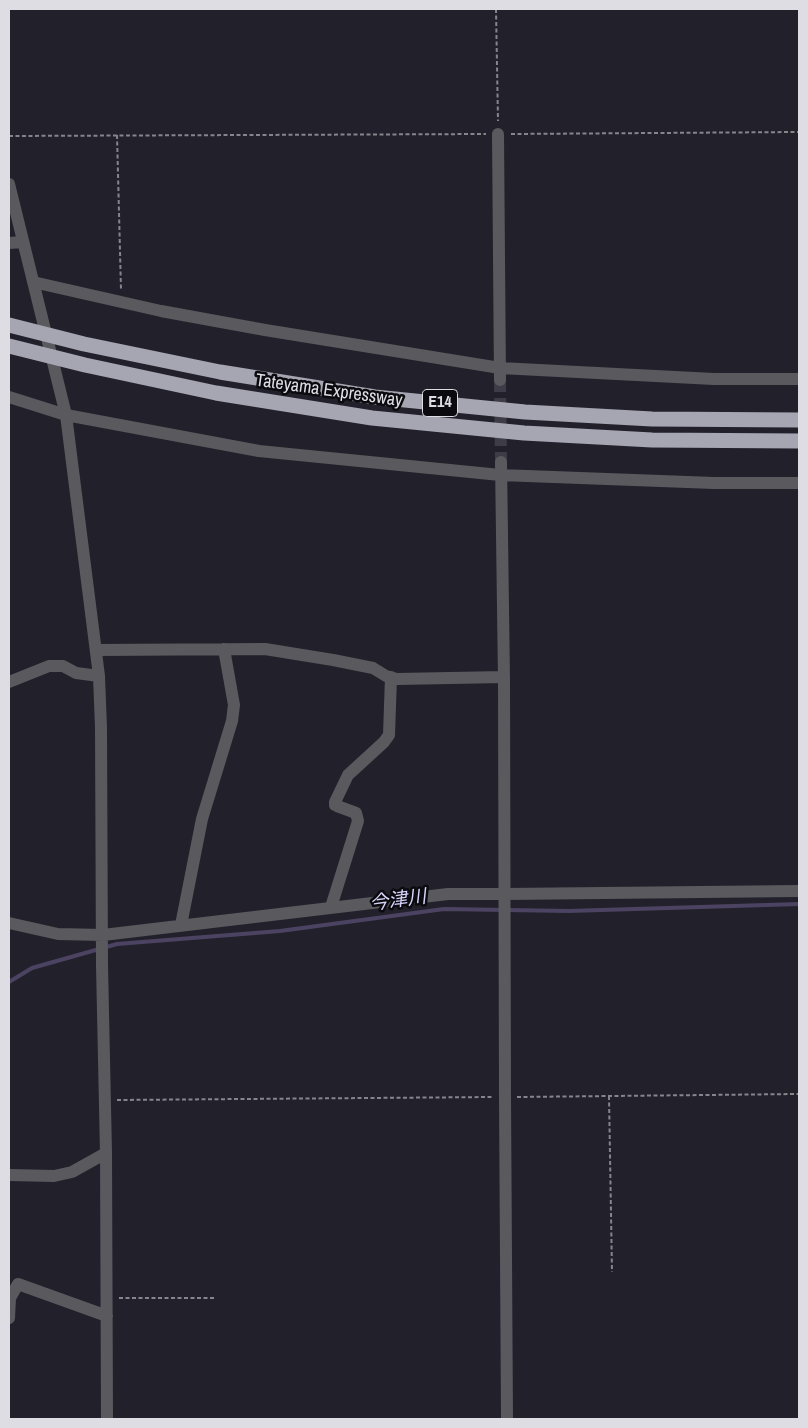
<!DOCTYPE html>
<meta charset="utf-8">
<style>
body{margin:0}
#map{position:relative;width:808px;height:1428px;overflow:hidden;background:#22212b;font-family:"Archivo Narrow",sans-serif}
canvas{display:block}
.frame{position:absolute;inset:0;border:10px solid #dedde4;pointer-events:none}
</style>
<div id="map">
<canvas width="808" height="1428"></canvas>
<div class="frame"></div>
</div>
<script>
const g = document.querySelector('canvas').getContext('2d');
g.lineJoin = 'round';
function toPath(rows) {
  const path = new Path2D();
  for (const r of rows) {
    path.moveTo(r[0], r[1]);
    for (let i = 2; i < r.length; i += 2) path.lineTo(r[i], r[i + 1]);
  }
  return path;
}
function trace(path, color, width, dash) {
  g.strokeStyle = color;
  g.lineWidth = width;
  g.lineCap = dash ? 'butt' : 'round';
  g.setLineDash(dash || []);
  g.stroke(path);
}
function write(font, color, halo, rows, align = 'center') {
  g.font = font + ' "Archivo Narrow","Noto Sans JP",sans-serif';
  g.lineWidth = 5;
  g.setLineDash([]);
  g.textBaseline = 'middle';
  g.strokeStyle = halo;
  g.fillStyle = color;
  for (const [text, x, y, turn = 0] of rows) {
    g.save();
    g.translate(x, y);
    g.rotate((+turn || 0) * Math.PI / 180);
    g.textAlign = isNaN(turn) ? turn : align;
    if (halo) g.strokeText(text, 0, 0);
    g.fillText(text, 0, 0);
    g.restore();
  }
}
const stream = toPath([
 [9,982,32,968,117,944,280,931,444,909,569,911,799,904]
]);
const minorTunnel = toPath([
 [500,380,501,462]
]);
const path = toPath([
 [496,9,498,121],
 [511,134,799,132],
 [117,135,121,290],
 [9,136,486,134],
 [609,1096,612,1272],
 [517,1097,799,1094],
 [117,1100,493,1097],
 [119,1298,214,1298]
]);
const minor = toPath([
 [498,134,500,380],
 [9,184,66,415,99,676,101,728,102,965,106,1153,107,1419],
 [9,243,23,242],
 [33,282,161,311,265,330,500,368,714,379,799,379],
 [9,397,66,415,259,451,500,475,714,483,799,483],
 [501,462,504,680,505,1097,507,1419],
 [96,650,265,649,333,660,373,668,386,676,397,679,504,677],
 [9,682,49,666,63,666,76,673,99,676],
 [331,907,358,821,356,813,337,806,335,805,335,802,348,775,384,742,389,735,391,677],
 [9,923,58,934,103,935,448,894,505,894,799,891],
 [181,925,202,819,232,721,234,705,224,649],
 [9,1175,54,1176,72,1172,106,1153],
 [9,1318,10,1298,18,1284,107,1316]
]);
const highway = toPath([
 [9,325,84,344,220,372,375,397,525,412,652,419,799,420],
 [9,346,85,365,216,393,372,418,524,433,652,440,799,441]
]);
const shields = [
 [440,403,35]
];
const shieldNames = [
 ["E14",440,403]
];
const streetNames = [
 ["Tateyama Expressway",329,391,8]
];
const waterNames = [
 ["今津川",398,901,-8]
];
trace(stream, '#4c4363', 4);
trace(minorTunnel, '#3e3d47', 12, [12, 6]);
trace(path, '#86858d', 2, [4, 2.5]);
trace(minor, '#59595e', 12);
trace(highway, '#a6a5b2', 15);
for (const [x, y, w] of shields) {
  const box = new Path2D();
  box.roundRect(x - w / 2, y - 13.5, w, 27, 4);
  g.fillStyle = '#0b0b0f';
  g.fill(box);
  trace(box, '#dedde4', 1);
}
write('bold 16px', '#dedde4', null, shieldNames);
write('18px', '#dedde4', '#0b0b0f', streetNames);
write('italic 19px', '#d8d5fc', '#0b0b0f', waterNames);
</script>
